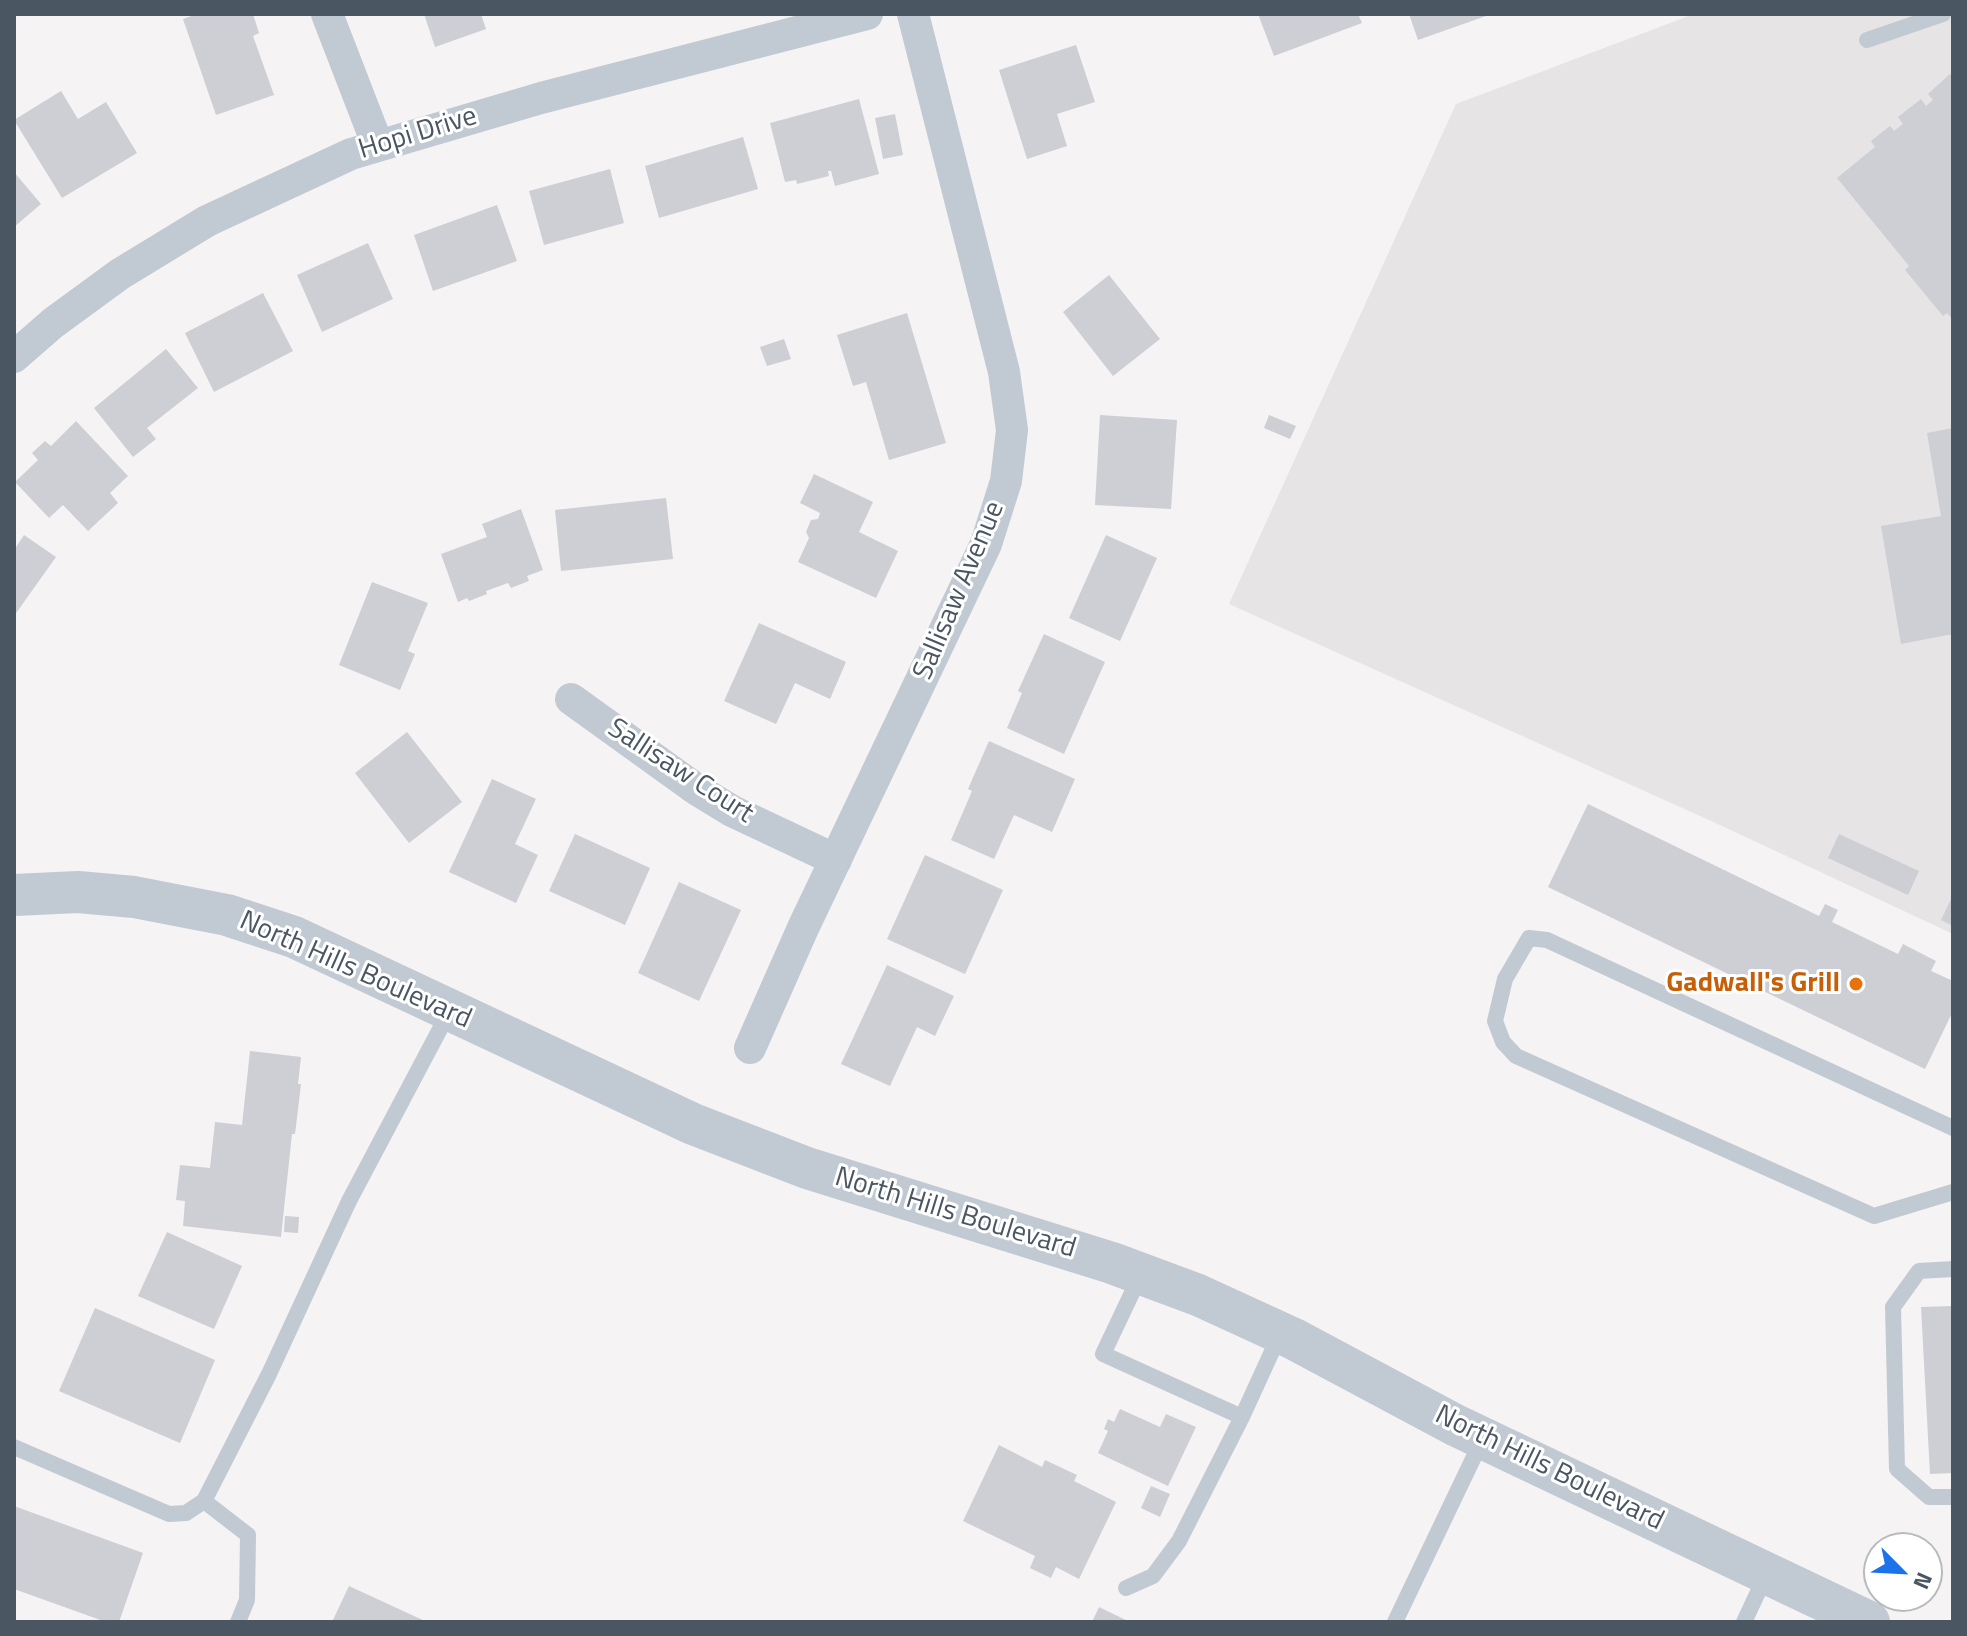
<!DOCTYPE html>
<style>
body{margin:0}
#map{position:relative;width:1967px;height:1636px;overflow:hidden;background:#f5f3f3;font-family:"Titillium Web",sans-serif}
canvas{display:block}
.frame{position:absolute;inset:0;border:16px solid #4a5661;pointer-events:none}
.north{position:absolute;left:1863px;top:1532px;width:80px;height:80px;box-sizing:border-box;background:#fff;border:2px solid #b7bbc0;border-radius:50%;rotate:114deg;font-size:22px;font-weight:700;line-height:32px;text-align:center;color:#4a5661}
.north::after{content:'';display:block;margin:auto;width:28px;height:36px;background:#1a73e8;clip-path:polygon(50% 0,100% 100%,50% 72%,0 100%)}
</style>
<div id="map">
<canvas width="1967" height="1636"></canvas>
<div class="frame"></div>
<div class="north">N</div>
</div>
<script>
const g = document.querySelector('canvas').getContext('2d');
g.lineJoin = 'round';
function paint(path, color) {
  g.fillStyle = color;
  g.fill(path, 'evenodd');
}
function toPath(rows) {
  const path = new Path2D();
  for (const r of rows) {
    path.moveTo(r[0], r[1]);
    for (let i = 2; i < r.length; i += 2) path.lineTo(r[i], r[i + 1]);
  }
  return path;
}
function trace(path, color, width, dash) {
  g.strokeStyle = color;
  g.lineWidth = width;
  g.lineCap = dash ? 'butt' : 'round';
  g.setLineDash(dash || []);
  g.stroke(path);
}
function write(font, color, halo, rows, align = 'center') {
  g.font = font + ' "Titillium Web",sans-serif';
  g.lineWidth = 6;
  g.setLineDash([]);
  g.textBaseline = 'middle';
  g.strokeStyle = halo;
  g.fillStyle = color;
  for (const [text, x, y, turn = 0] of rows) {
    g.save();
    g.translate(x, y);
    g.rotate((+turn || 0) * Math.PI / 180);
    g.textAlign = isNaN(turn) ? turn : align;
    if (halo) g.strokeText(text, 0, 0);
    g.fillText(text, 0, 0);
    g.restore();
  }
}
const education = toPath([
 [1694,14,1953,14,1953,934,1720,825,1229,604,1456,104]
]);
const building = toPath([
 [197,14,253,14,259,33,253,36,274,95,216,115,183,19],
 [424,14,481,14,486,29,435,47],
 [1258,14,1358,14,1362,23,1274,56],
 [1409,14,1485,14,1486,16,1418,40],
 [1076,45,1095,102,1057,114,1067,146,1027,159,999,70],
 [1950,74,1953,77,1953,320,1947,313,1943,316,1905,270,1909,266,1837,178,1875,147,1871,141,1890,126,1894,131,1903,124,1898,117,1921,99,1926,106,1933,100,1928,94],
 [61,91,78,119,106,102,137,153,62,198,14,120],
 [859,99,879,174,835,186,831,171,828,171,829,176,797,184,796,180,785,182,770,123],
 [895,114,903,155,883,159,875,118],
 [743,137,758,189,659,218,645,166],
 [610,169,624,223,544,245,529,191],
 [14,172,41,204,14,227],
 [497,205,517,261,433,291,414,235],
 [368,243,393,299,322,332,297,275],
 [1109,275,1160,339,1113,376,1063,312],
 [263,293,293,351,214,392,185,333],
 [907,313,946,443,889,460,866,382,853,386,837,335],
 [784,339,791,359,767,366,760,347],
 [166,349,198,388,147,428,156,439,133,457,94,408],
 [1100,415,1177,420,1171,509,1095,505],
 [1269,415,1296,426,1290,439,1264,428],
 [76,421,128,476,110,493,118,503,88,531,63,505,49,518,15,482,38,460,32,453,45,441,51,446],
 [1953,428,1953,634,1901,644,1881,526,1941,516,1927,433],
 [814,474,873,502,859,532,898,551,876,598,798,562,809,538,806,532,811,520,818,519,820,513,800,503],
 [666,498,673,559,561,571,555,510],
 [521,509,543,570,527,576,529,581,511,588,508,583,486,591,487,594,469,601,467,598,458,602,441,554,487,537,482,524],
 [24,535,56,557,14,616,14,550],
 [1106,535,1157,558,1120,641,1069,618],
 [372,582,428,603,408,651,415,654,400,690,339,665],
 [759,623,846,662,830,699,795,683,776,724,724,701],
 [1044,634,1105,662,1064,754,1007,728,1022,693,1018,691],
 [407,732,462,802,409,843,355,773],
 [989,741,1075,779,1052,832,1014,815,994,859,951,840,972,791,968,789],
 [492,779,536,799,515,844,538,855,516,903,449,872],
 [1588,804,1819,916,1825,904,1838,910,1832,922,1898,954,1903,944,1936,961,1931,971,1953,981,1953,1011,1925,1069,1548,887],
 [575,834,650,868,625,925,549,891],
 [1839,834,1919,871,1908,895,1828,858],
 [925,855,1003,890,965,974,887,939],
 [679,882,741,910,699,1001,638,973],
 [1953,895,1953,926,1941,920],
 [887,965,954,996,935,1036,917,1027,890,1086,841,1064],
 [250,1051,301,1057,298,1084,301,1084,295,1134,292,1134,281,1237,183,1226,185,1201,176,1200,180,1165,210,1168,215,1122,242,1125],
 [285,1216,299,1217,298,1233,284,1232],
 [167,1232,242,1266,214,1329,138,1296],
 [1953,1306,1953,1473,1930,1474,1921,1307],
 [95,1308,215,1360,180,1443,59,1391],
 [1120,1409,1160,1427,1166,1414,1196,1427,1168,1486,1098,1453,1108,1431,1104,1429,1108,1419,1114,1422],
 [999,1445,1042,1467,1045,1460,1077,1475,1074,1481,1116,1502,1079,1579,1056,1567,1051,1578,1030,1568,1035,1556,963,1521],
 [1151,1486,1170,1494,1160,1517,1141,1508],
 [14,1506,143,1553,119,1622,106,1622,14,1589],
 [349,1586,427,1622,332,1622],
 [1099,1607,1130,1622,1092,1622]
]);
const service = toPath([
 [1867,40,1943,14],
 [1953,1128,1547,940,1529,938,1505,979,1495,1021,1503,1042,1516,1056,1874,1216,1953,1192],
 [1953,1269,1919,1271,1893,1307,1897,1469,1929,1497,1953,1497],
 [1140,1276,1103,1354,1242,1417],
 [14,1447,169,1514,186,1513,204,1501,269,1374,349,1201,449,1012],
 [204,1501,248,1535,247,1600,238,1622],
 [1126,1588,1153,1576,1179,1541,1242,1417,1280,1334],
 [1395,1622,1482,1440],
 [1744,1622,1766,1575]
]);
const minor = toPath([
 [327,14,378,146],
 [14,357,53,323,120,274,207,221,351,154,541,98,867,14],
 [571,699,696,789,732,811,836,860],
 [750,1048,803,928,986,544,1006,481,1012,430,1004,372,913,14]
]);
const tertiary = toPath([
 [14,895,78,892,134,897,227,915,294,937,693,1124,807,1168,1112,1263,1198,1295,1294,1339,1455,1425,1869,1622]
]);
const markers = [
 [1856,984,8,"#e8710a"]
];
const streetNames = [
 ["Hopi Drive",418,134,-17],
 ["Sallisaw Avenue",960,591,-67],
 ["Sallisaw Court",680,772,33],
 ["North Hills Boulevard",355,971,24],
 ["North Hills Boulevard",955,1214,17],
 ["North Hills Boulevard",1549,1469,26]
];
const foodNames = [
 ["Gadwall's Grill",1840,984]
];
paint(education, '#e6e4e5');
paint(building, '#cdcfd5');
trace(service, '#c1cad2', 16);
trace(minor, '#c1cad2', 32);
trace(tertiary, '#c1cad2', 42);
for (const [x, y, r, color] of markers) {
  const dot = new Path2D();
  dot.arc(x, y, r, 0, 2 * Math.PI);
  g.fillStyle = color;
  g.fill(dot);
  trace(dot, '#fff', 3);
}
write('28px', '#4a5661', '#fff', streetNames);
write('bold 28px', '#c56008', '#fff', foodNames, 'right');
</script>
